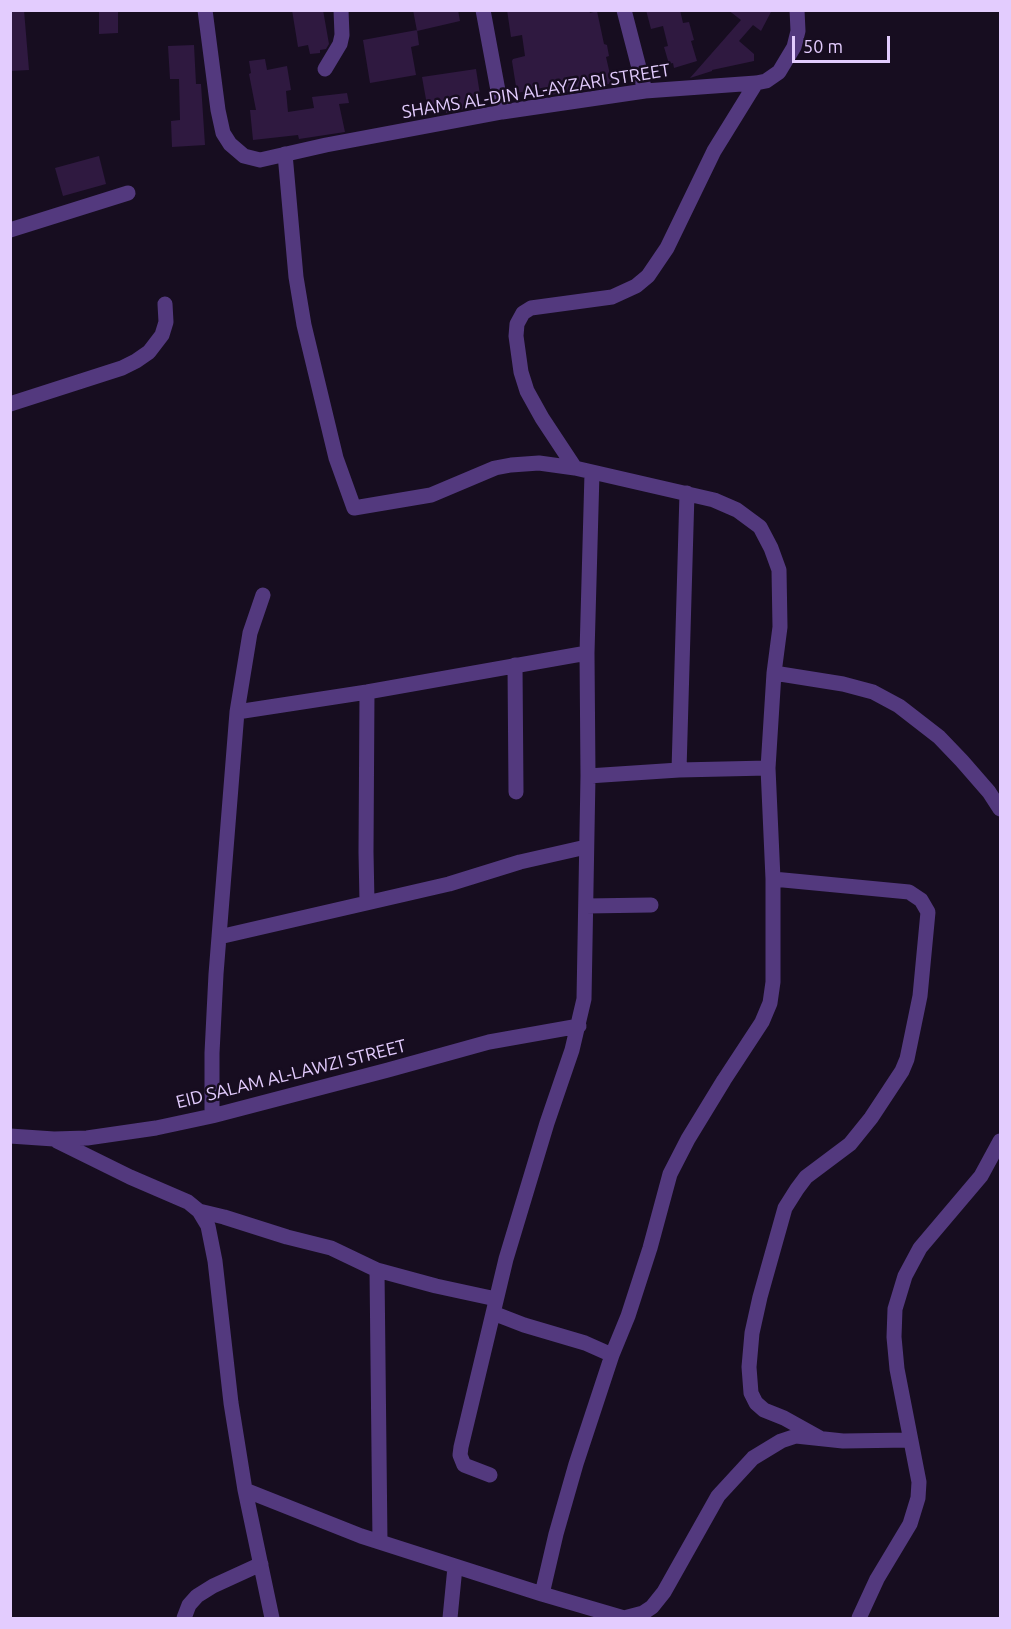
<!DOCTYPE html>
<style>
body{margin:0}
#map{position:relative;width:1011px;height:1629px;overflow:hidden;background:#170d20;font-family:Ubuntu,sans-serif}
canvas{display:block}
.frame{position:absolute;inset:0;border:12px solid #e3ccfe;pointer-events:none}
.scale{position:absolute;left:792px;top:36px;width:98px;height:27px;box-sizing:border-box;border:3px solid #e3ccfe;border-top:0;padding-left:8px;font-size:18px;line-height:21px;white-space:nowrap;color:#e3ccfe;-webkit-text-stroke:4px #170d20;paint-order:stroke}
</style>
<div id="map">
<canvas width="1011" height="1629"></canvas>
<div class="frame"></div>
<div class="scale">50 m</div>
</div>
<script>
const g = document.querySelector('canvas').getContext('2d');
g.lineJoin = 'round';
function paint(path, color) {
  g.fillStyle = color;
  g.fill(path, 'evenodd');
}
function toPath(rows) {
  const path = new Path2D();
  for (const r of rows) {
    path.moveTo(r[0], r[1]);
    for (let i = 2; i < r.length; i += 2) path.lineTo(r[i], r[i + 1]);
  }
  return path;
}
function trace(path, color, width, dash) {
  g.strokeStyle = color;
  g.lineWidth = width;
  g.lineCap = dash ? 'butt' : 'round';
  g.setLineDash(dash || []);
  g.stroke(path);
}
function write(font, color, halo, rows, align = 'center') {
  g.font = font + ' Ubuntu,sans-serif';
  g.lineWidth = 5;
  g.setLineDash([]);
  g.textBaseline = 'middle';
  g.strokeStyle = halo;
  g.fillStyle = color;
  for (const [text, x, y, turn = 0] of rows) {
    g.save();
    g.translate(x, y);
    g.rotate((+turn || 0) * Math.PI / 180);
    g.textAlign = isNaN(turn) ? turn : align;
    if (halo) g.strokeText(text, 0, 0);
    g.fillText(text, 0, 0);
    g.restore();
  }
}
const building = toPath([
 [10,10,24,10,29,70,10,71],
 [99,10,118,10,118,33,99,34],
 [292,10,323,10,329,44,326,49,320,50,320,53,310,54,308,45,298,47],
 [413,10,458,10,460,21,417,31],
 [507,10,589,10,590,13,597,11,604,44,607,45,609,56,606,57,612,83,602,86,602,87,550,95,549,90,542,91,542,88,517,93,512,61,513,59,525,56,522,35,511,37],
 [646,10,680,10,683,23,689,22,694,40,691,41,697,61,674,68,673,63,669,64,664,47,668,46,663,26,651,29],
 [728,10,772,10,761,31,753,25,739,41,754,54,754,61,712,70,712,71,690,78,741,20],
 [417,30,419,45,411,47,416,75,370,83,363,40],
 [194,45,196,84,201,84,205,145,172,147,171,121,180,120,179,79,170,79,168,46],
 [265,59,267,70,287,66,291,90,286,91,288,112,314,108,312,97,347,93,349,103,339,104,345,132,299,139,298,135,253,140,250,110,256,110,249,74,251,73,249,61],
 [476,69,481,101,469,103,469,108,446,113,445,108,438,109,437,104,427,105,422,77],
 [99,156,106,184,63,196,55,168]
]);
const minor = toPath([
 [205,10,218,110,223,133,230,144,244,156,260,160,326,145,502,112,645,91,756,83,766,81,779,72,794,47,798,31,797,10],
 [483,10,502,112],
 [624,10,645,91],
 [325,69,340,44,342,35,341,10],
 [285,154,296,277,304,325,336,458,354,508,431,495,495,468,511,465,539,463,575,468,714,500,737,510,760,527,771,548,779,570,780,627,774,673,768,768,773,879,773,982,770,1003,762,1022,724,1080,688,1139,670,1174,650,1248,628,1316,612,1355],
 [10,230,128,193],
 [10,404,122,368,136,361,149,352,162,335,166,322,165,304],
 [575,468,542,418,527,391,521,372,516,336,517,324,523,313,531,308,612,297,636,286,648,276,667,248,714,151,756,83],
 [515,665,516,792],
 [774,673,843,684,873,692,899,706,939,737,962,761,989,792,1000,809],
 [237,712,367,692,587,653],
 [679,770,687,493],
 [588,776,679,770,768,768],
 [773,879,909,892,921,900,928,912,920,996,907,1059,902,1071,871,1118,850,1144,806,1177,797,1189,785,1208,760,1297,752,1333,749,1367,751,1393,756,1403,764,1410,784,1418,820,1438],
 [367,902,366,852,367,692],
 [586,906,651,905],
 [219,937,449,884,520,862,586,847],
 [212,1116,212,1053,216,974,237,712,250,633,263,595],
 [10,1136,54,1139,87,1138,156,1128,212,1116,388,1070,489,1042,579,1026],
 [57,1141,130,1177,188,1202,199,1211,208,1226,215,1261,231,1403,245,1490,272,1618],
 [199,1211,224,1217,287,1237,331,1248,377,1270,436,1286,496,1299],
 [377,1270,380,1542],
 [490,1475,464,1465,460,1455,461,1447,506,1259,547,1123,572,1050,584,999,588,776,587,653,592,473],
 [245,1490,361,1536,542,1594,556,1534,576,1464,612,1355,585,1343,524,1325,493,1313],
 [542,1594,624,1618,643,1613,652,1607,664,1592,718,1496,753,1458,781,1441,796,1436,843,1441,910,1440],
 [184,1618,189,1605,197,1596,213,1586,261,1564],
 [450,1618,455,1567],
 [859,1618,877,1579,910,1524,918,1498,919,1482,897,1369,894,1337,895,1309,905,1276,920,1248,981,1176,1000,1141]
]);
const streetNames = [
 ["SHAMS AL-DIN AL-AYZARI STREET",536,91,-9],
 ["EID SALAM AL-LAWZI STREET",291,1074,-14]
];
paint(building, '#2f1940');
trace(minor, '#53397e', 15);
write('18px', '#e3ccfe', '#170d20', streetNames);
</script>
